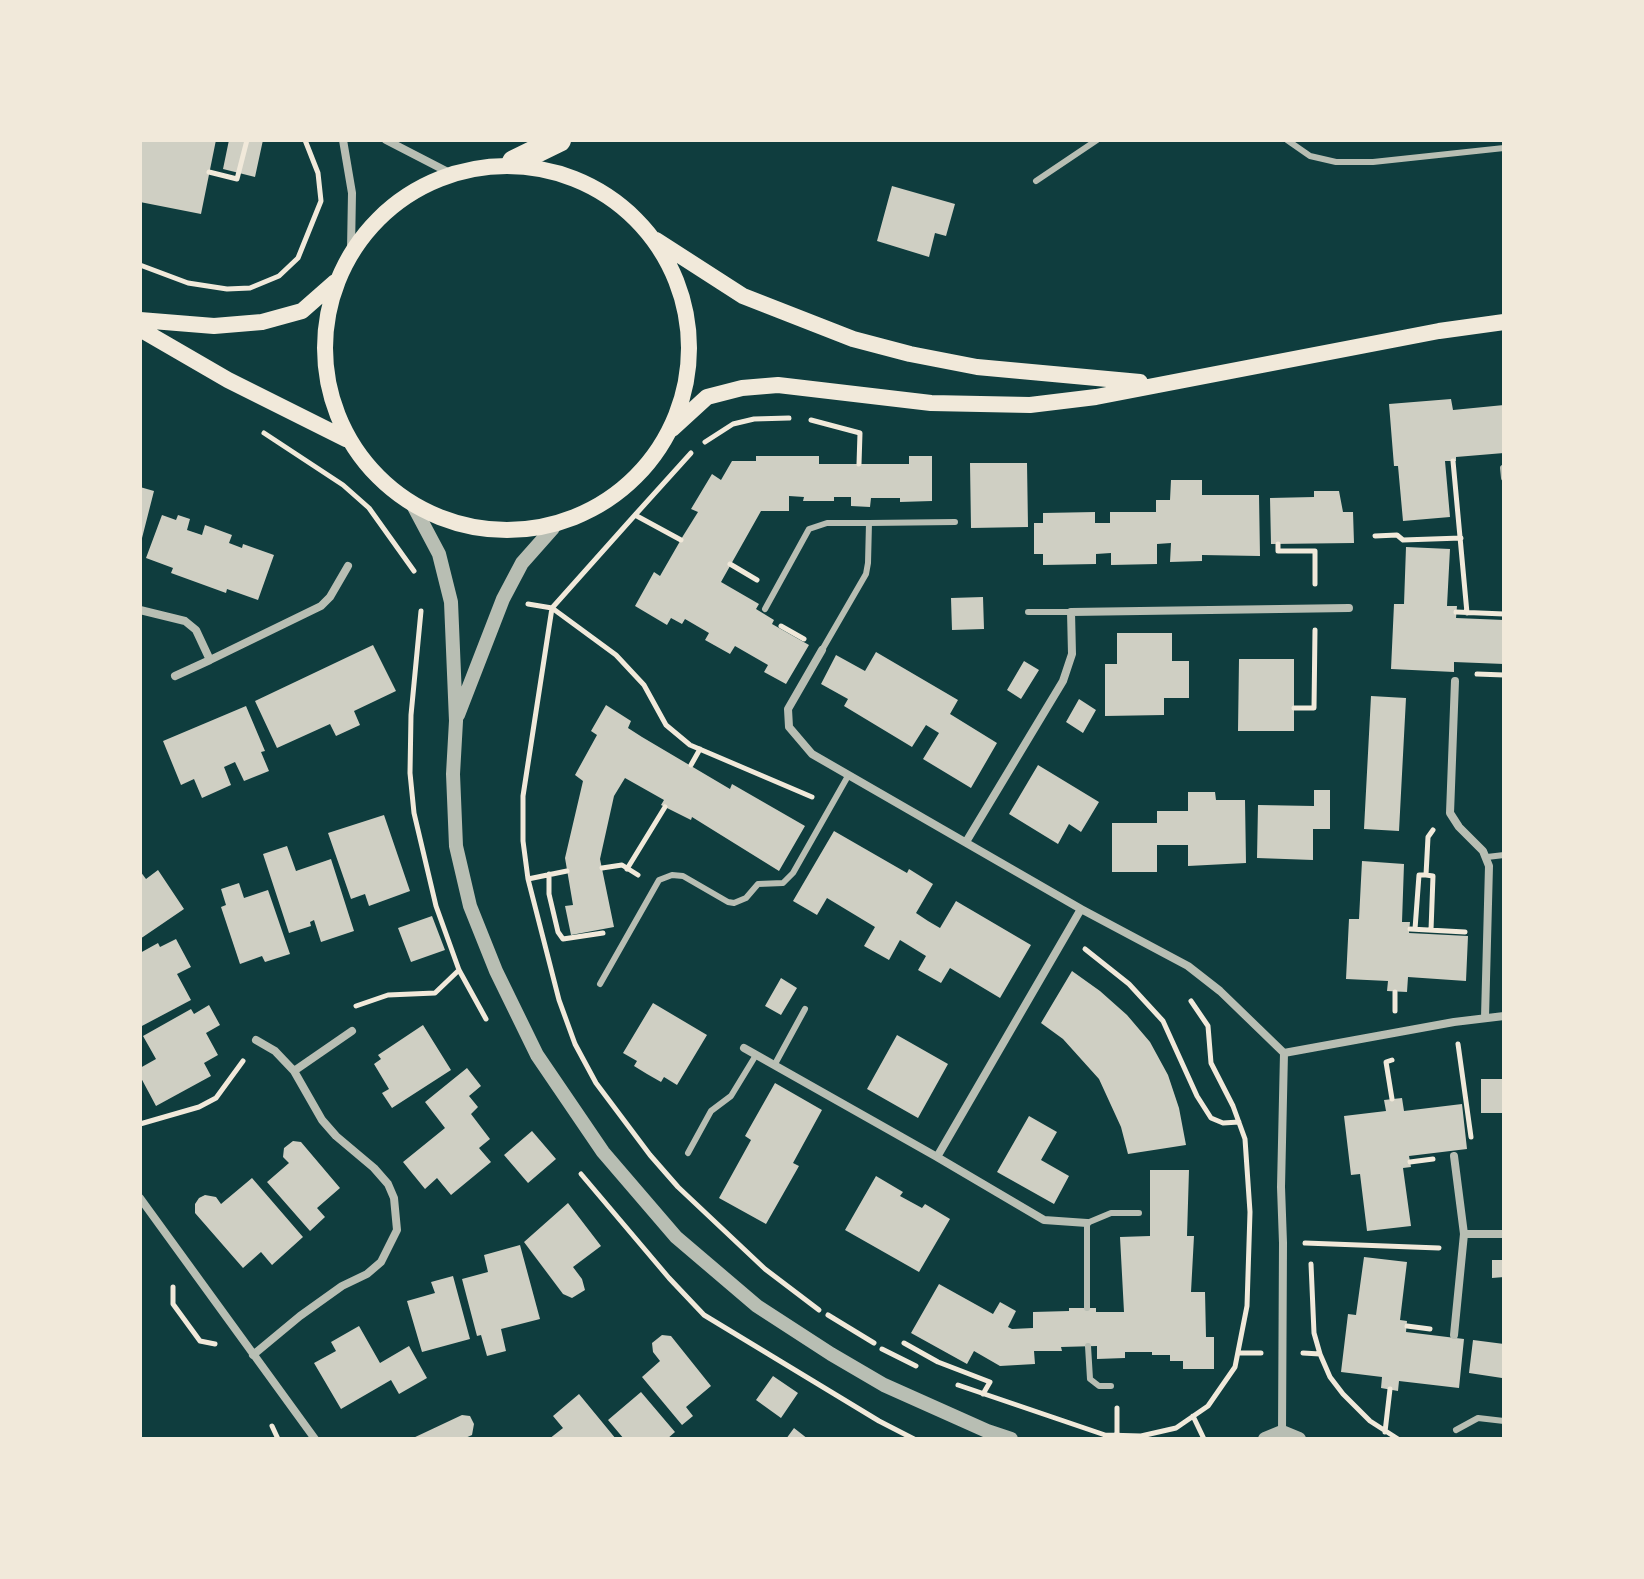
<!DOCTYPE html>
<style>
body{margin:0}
#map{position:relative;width:1644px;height:1579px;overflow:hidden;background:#0f3d3e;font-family:Figtree,sans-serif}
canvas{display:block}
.frame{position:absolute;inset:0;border:142px solid #f1e9da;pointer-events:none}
</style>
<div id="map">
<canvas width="1644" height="1579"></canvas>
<div class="frame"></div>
</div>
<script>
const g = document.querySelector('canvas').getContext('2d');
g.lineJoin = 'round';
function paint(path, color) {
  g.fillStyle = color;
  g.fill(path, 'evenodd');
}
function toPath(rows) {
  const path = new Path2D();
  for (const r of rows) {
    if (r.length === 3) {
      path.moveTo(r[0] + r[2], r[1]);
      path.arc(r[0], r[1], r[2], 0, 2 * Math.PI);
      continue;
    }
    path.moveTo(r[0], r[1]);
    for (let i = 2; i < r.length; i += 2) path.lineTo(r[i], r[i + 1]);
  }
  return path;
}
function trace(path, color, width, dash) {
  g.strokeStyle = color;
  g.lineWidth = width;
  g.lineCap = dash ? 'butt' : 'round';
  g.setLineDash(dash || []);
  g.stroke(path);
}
const building = toPath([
 [140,140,216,140,201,214,140,202],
 [229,140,263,140,255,177,223,169],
 [892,186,955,204,946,236,935,233,929,257,877,241],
 [1451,399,1453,410,1504,405,1504,453,1456,457,1456,461,1445,461,1450,517,1403,521,1398,466,1394,466,1389,404],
 [756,456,819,456,819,464,909,464,909,456,932,456,932,501,900,502,900,498,871,498,870,507,851,506,851,497,834,497,834,501,803,501,804,497,789,496,789,511,761,511,721,582,759,604,756,609,774,620,772,624,809,645,786,684,764,672,768,665,735,646,730,654,705,640,709,633,685,619,682,624,671,618,667,625,635,606,654,572,660,576,683,536,698,512,691,509,712,474,721,480,732,461,756,461],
 [970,463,1027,463,1028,527,971,528],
 [1171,480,1202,480,1202,495,1259,495,1260,556,1202,555,1202,561,1170,562,1171,543,1157,544,1157,564,1111,565,1111,553,1096,554,1096,564,1043,565,1043,554,1034,554,1034,523,1043,523,1043,513,1095,512,1095,523,1110,523,1110,512,1156,512,1156,500,1170,500],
 [140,487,154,491,141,542,140,542],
 [1314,491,1339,491,1343,512,1353,512,1354,543,1271,544,1270,498,1314,497],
 [162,515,176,520,178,515,190,519,187,530,202,535,205,525,232,535,229,543,242,548,243,544,274,555,258,600,227,589,226,593,171,573,173,568,146,558],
 [1406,547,1450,549,1447,606,1457,606,1456,618,1504,620,1504,664,1454,662,1454,672,1391,669,1394,604,1404,604],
 [983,597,984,629,952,630,951,598],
 [1117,633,1172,633,1172,661,1189,661,1189,698,1164,698,1164,715,1105,716,1105,664,1117,664],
 [373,645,396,691,354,711,360,725,336,736,330,724,277,748,255,701],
 [876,652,958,700,950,714,997,743,971,788,923,759,939,733,926,725,912,747,844,706,848,699,821,684,836,655,865,671],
 [1239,659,1294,659,1294,731,1238,731],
 [1024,661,1039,670,1021,699,1007,690],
 [1371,696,1406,698,1399,831,1364,829],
 [1079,699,1096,710,1083,733,1066,722],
 [606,705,631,721,628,728,642,737,730,789,732,784,805,826,779,871,692,817,691,820,661,805,664,800,625,778,614,796,600,859,614,927,571,935,565,906,573,905,565,858,583,781,575,775,597,735,591,731],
 [246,706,265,751,261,752,269,771,244,781,235,762,224,767,231,785,202,798,194,779,181,785,163,741],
 [1038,765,1099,802,1081,832,1069,824,1058,844,1009,814],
 [1314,790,1330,790,1330,829,1313,829,1313,860,1257,858,1258,805,1314,806],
 [1188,792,1215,792,1216,800,1245,800,1246,863,1188,866,1188,845,1157,845,1157,872,1112,872,1112,823,1157,823,1157,811,1188,811],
 [384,815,410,891,369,906,365,894,351,899,328,833],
 [834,831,907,873,909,869,933,884,916,913,928,921,940,928,956,901,1031,945,1000,998,950,968,941,983,918,970,926,956,900,940,889,960,864,946,875,927,827,898,817,915,793,901],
 [287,846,296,871,331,859,354,931,321,942,314,920,310,922,311,926,289,933,263,854],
 [1362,861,1404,864,1402,922,1410,922,1409,933,1468,936,1466,981,1408,977,1407,992,1387,991,1388,981,1346,979,1349,919,1359,919],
 [158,870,184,909,140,939,140,871,146,879],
 [239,883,244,898,268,890,290,954,265,962,262,956,240,964,221,907,226,905,221,889],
 [432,916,445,950,411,962,398,928],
 [176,939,191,967,177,974,191,1000,140,1027,140,953,158,943,160,947],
 [1072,971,1100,991,1127,1015,1150,1042,1168,1075,1179,1108,1186,1145,1128,1154,1121,1127,1099,1079,1063,1039,1041,1023],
 [781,978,797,988,781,1015,765,1006],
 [653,1003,707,1035,677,1085,664,1077,661,1082,647,1074,634,1066,637,1061,623,1053],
 [209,1005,220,1025,206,1033,218,1055,204,1063,211,1076,156,1106,140,1076,140,1068,156,1059,143,1036,191,1009,194,1014],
 [423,1025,451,1070,392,1108,382,1093,389,1089,374,1064,381,1059,378,1055],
 [897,1035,948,1064,918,1118,867,1089],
 [467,1068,481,1086,469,1096,478,1107,471,1114,490,1139,479,1148,491,1162,451,1195,437,1178,425,1189,403,1162,445,1128,425,1102],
 [1481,1079,1504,1079,1504,1113,1481,1113],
 [775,1083,822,1110,793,1163,799,1166,766,1224,719,1198,751,1140,745,1136],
 [1402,1098,1404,1111,1462,1104,1467,1149,1409,1156,1411,1167,1403,1168,1411,1226,1367,1231,1360,1174,1351,1175,1344,1116,1386,1111,1384,1100],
 [1029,1116,1057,1132,1041,1160,1069,1176,1054,1204,997,1172],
 [532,1131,556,1159,528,1183,504,1155],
 [293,1141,301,1142,340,1188,317,1208,325,1217,310,1231,267,1182,289,1163,283,1157,284,1148],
 [1150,1170,1189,1170,1187,1236,1194,1236,1191,1292,1205,1292,1206,1337,1214,1337,1214,1369,1183,1369,1183,1361,1170,1361,1170,1355,1152,1355,1152,1352,1125,1352,1125,1358,1097,1359,1097,1346,1061,1347,1062,1351,1034,1351,1035,1364,1000,1366,974,1351,967,1364,911,1333,939,1284,993,1314,1000,1302,1016,1311,1008,1327,1012,1329,1033,1328,1033,1312,1069,1311,1069,1308,1096,1308,1096,1312,1124,1312,1120,1237,1150,1236],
 [876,1176,903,1192,900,1196,922,1208,925,1204,950,1219,919,1272,845,1230],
 [252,1178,303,1237,272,1265,261,1252,243,1268,195,1213,195,1204,199,1198,205,1195,216,1197,221,1204],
 [568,1203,601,1246,573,1267,582,1279,585,1290,572,1298,563,1294,524,1242],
 [520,1245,540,1319,501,1329,506,1351,487,1356,481,1335,477,1336,462,1279,488,1272,484,1255],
 [1364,1257,1407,1262,1400,1320,1407,1321,1406,1332,1464,1339,1459,1388,1399,1381,1398,1391,1381,1388,1382,1377,1341,1372,1348,1314,1356,1315],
 [1492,1260,1504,1260,1504,1277,1492,1278],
 [453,1276,470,1339,422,1352,407,1301,435,1293,431,1282],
 [359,1326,380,1363,409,1346,427,1378,399,1394,391,1380,341,1409,314,1363,336,1351,331,1342],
 [662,1335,671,1336,711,1386,686,1407,693,1416,682,1425,642,1377,660,1361,653,1352,652,1343],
 [1473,1340,1504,1344,1502,1378,1469,1373],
 [773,1376,798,1393,781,1418,756,1400],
 [641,1392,675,1432,667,1439,624,1439,608,1420],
 [579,1394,616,1439,549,1439,563,1428,553,1416],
 [462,1415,470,1416,474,1424,472,1435,463,1439,411,1439],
 [794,1428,808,1439,786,1439]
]);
const path = toPath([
 [209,172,237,179,247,140],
 [140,265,188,283,227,289,250,288,279,276,298,258,321,201,318,173,305,140],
 [811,420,860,433,859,464],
 [264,433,343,485,369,508,414,571],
 [705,442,733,424,754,419,789,418],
 [1453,461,1467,613],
 [635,515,691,453],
 [1375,536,1397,535,1403,540,1461,538],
 [681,540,635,515,552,608,523,796,523,841,528,879,559,1000,575,1044,596,1083,650,1155,678,1187,765,1269,819,1310],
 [1278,544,1278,551,1315,551,1315,584],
 [730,564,757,580],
 [528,604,552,608,616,655,644,685,666,725,690,745,812,797],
 [421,611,411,715,410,773,414,813,436,906,459,970,486,1019],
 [1456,612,1504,614],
 [781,626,804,639],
 [1477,674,1504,675],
 [1294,708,1314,708,1315,630],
 [691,765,700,749],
 [602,868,622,865,638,875],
 [627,869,665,807],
 [549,874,549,894,558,932,563,939,603,933],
 [1426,875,1428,837,1433,830],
 [528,879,567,871],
 [1410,929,1465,932],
 [1415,929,1419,875,1426,875,1433,876,1431,930],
 [1085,949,1129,984,1163,1021,1197,1096,1211,1118,1223,1123,1239,1122],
 [356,1006,388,995,435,993,459,970],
 [1395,1011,1395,992],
 [1458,1044,1471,1137],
 [1392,1060,1386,1062,1392,1099],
 [140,1124,199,1107,216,1098,243,1061],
 [1410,1162,1433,1159],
 [581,1174,669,1278,704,1315,879,1421,914,1439],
 [1305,1243,1439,1248],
 [1311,1264,1314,1333,1320,1354],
 [173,1287,173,1304,200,1341,215,1344],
 [828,1315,874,1343],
 [1407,1326,1430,1329],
 [904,1343,938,1362,990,1382,983,1394],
 [882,1349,916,1366],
 [1238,1353,1261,1353],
 [1303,1353,1320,1354,1330,1377,1343,1394,1370,1421,1398,1439],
 [958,1385,1105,1435,1141,1436,1176,1428,1208,1406,1235,1367,1247,1306,1250,1212,1245,1139,1233,1106,1211,1063,1208,1026,1191,1001],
 [1193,1416,1204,1439],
 [272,1426,278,1439],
 [1385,1432,1390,1389],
 [1117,1435,1117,1408]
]);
const service = toPath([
 [1287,140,1310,156,1336,162,1373,162,1504,148],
 [1036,181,1097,140],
 [1503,468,1504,478],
 [765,609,809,529,827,523,869,523],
 [1028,612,1071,612],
 [822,650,866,574,868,563,869,523,955,522],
 [1487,857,1504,855],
 [600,984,659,880,672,875,683,876,728,902,734,903,746,898,758,884,783,883,793,873,848,776],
 [775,1064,805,1009],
 [688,1153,711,1111,731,1096,756,1055],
 [1087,1308,1087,1223,1111,1213,1139,1213],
 [1088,1346,1090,1379,1099,1386,1111,1386],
 [1456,1430,1478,1418,1504,1421]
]);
const minor = toPath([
 [343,140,352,193,351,249],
 [386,140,448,172],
 [140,610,185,621,196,630,210,660,321,606,330,597,348,566],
 [822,650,788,709,789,727,812,754,1081,909,1188,966,1220,991,1284,1053],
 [175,676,210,660],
 [1455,681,1450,813,1459,827,1483,851,1489,866,1485,1017],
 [966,842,1063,681,1072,654,1071,612,1349,608],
 [256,1040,275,1051,294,1071,352,1031],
 [744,1048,937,1157,1081,909],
 [1284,1053,1454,1022,1504,1016],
 [937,1157,1044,1220,1087,1223],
 [140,1198,315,1439],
 [1464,1234,1504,1234],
 [1454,1335,1464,1234,1454,1156],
 [253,1355,300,1316,342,1286,367,1274,381,1262,397,1230,394,1198,388,1184,374,1168,336,1136,322,1120,294,1071],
 [1282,1432,1283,1243,1281,1187,1284,1053]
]);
const tertiary = toPath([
 [413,505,439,554,451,602,456,721,453,774,456,846,470,906,496,971,537,1055,603,1152,676,1237,757,1306,831,1354,884,1385,987,1431,1011,1439],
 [458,715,503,599,522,563,553,528],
 [1265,1439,1282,1432,1299,1439]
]);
const secondary = toPath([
 [507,348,182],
 [656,240,743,296,853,339,910,354,977,367,1140,382],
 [140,320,214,326,262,322,302,311,335,282],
 [140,329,228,380,346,439],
 [672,429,707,397,742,388,778,385,931,403,1030,405,1096,397,1439,331,1504,322]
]);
const motorway = toPath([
 [514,162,559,140]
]);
paint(building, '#cfcfc3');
trace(path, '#f1e9da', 5);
trace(service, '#b8beb3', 6);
trace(minor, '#b8beb3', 8);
trace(tertiary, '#b8beb3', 14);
trace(secondary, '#f1e9da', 16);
trace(motorway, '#f1e9da', 24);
</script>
